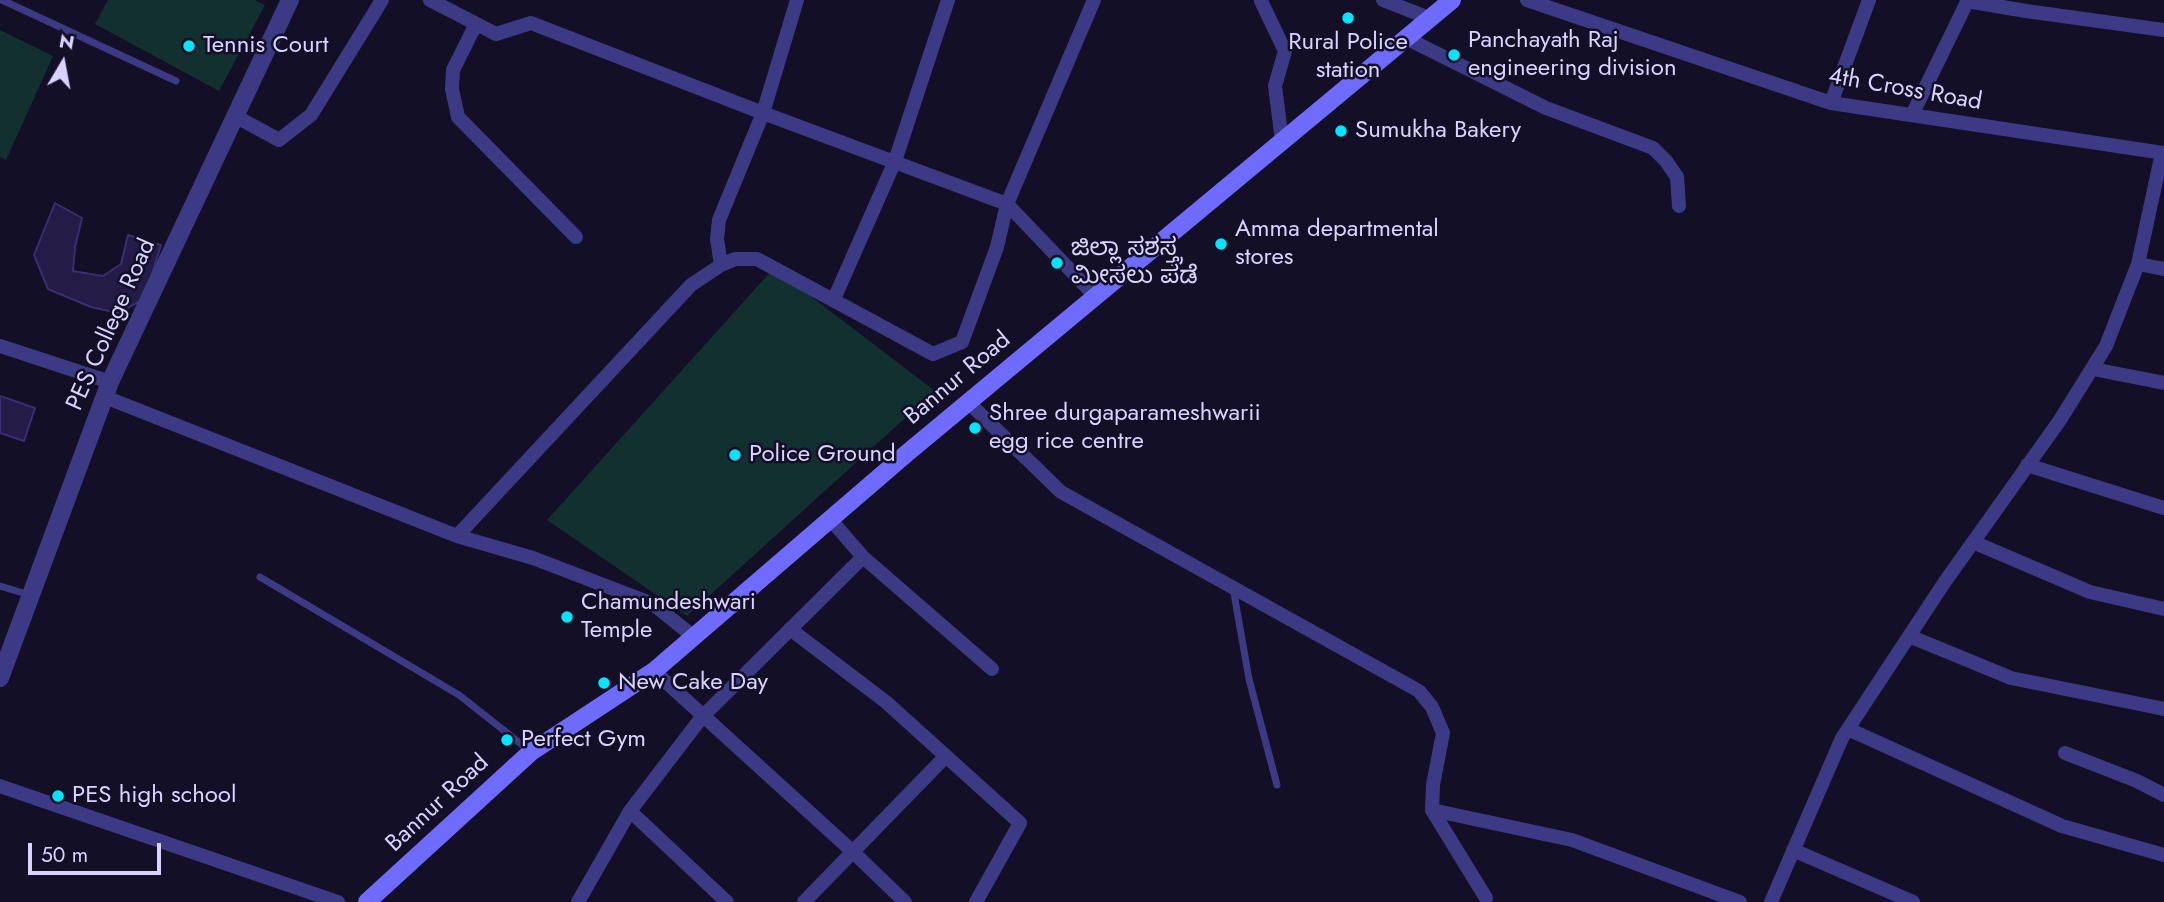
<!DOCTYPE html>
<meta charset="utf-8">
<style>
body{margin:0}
#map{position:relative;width:2164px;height:902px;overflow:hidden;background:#130f26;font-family:Jost,sans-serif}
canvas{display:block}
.north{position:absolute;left:28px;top:28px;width:70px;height:70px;-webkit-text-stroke:5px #130f26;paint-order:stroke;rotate:10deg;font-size:19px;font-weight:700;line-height:28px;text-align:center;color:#d9d4ff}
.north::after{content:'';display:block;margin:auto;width:24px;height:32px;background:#d9d4ff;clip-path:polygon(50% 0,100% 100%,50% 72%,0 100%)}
.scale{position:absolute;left:28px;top:843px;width:133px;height:32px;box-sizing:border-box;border:4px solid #d9d4ff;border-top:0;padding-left:9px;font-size:21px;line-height:24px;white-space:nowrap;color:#d9d4ff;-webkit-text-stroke:5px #130f26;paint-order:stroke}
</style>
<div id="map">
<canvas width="2164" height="902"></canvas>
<div class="north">N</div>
<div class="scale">50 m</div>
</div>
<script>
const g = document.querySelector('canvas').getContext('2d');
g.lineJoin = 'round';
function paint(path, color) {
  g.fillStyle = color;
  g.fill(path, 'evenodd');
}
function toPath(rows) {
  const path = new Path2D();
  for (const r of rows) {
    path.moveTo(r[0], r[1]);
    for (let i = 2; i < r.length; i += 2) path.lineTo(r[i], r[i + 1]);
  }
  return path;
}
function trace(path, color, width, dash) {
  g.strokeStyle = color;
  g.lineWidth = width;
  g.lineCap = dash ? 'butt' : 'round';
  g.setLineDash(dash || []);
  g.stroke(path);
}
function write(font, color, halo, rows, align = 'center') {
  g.font = font + ' Jost,"Noto Sans Kannada",sans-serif';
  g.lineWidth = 5;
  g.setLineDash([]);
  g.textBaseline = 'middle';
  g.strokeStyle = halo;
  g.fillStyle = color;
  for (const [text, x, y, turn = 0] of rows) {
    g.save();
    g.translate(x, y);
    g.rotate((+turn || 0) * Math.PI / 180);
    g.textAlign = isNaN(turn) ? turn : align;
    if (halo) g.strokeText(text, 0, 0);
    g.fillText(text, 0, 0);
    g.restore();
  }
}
const green = toPath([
 [108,0,255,0,265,5,219,91,95,24],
 [0,30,53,56,6,160,0,157],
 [774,268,935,391,687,616,547,520]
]);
const building = toPath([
 [55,203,82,218,75,247,73,271,103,276,121,264,128,235,161,245,144,299,118,313,91,307,48,289,34,255,55,203],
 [0,396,35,408,24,441,0,433,0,396]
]);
const service = toPath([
 [2,0,176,81],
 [260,577,459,695,530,751],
 [0,586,30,595],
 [1233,588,1249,679,1277,785]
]);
const minor = toPath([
 [430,0,496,34,531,23,763,113,1007,204,1095,296],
 [1383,0,1429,18],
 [1527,0,1831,103,2164,153],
 [1261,1,1285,51,1275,86,1282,141],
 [1967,1,2026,11,2164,30],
 [476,24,453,70,452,89,458,117,576,237],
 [1406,38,1546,108,1653,148,1666,161,1677,177,1679,206],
 [1831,103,1869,0],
 [1912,115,1968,0],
 [235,116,279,140,311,115,382,0],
 [2138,264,2164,269],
 [721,265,717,239,719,220,763,113,797,0],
 [834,299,895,161,948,0],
 [0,346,110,382],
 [2093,369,2164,383],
 [105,397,457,536,533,558,653,604,694,637],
 [968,402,1061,492,1419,691,1432,707,1443,733,1433,785,1432,810,1486,898],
 [2027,465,2164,508],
 [457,536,691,285,721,265,735,259,757,259,933,354,962,342,997,247,1007,204,1094,0],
 [1973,542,2090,592,2164,609],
 [863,557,992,669],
 [790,629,886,702,1020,823,976,902],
 [1909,636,2011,678,2164,709],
 [654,671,852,851,905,902],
 [1848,729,2062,826,2164,855],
 [2065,753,2137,781,2164,795],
 [0,786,338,902],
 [1432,810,1572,840,1740,902],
 [630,811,727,902],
 [1793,850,1913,902],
 [578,902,630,811,702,717,863,557,831,520],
 [804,902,946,756],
 [1771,902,1842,738,1944,583,2060,420,2106,346,2138,264,2162,153]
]);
const tertiary = toPath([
 [0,678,110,382,290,0]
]);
const secondary = toPath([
 [367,902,531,752,654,671,906,454,1452,0]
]);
const markers = [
 [1348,18,7,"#00e5ff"],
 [189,46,7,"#00e5ff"],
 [1454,55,7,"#00e5ff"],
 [1341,131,7,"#00e5ff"],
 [1221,244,7,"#00e5ff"],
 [1057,263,7,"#00e5ff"],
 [975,428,7,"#00e5ff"],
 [735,455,7,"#00e5ff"],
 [567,617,7,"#00e5ff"],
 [604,683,7,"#00e5ff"],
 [507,740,7,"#00e5ff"],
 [58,796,7,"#00e5ff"]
];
const poiNames = [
 ["Panchayath Raj",1468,41],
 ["engineering division",1468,69],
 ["Rural Police",1348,43,"center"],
 ["station",1348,71,"center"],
 ["Tennis Court",203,46],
 ["Sumukha Bakery",1355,131],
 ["Amma departmental",1235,230],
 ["stores",1235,258],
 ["ಜಿಲ್ಲಾ ಸಶಸ್ತ್ರ",1071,249],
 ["ಮೀಸಲು ಪಡೆ",1071,277],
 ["Shree durgaparameshwarii",989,414],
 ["egg rice centre",989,442],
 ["Police Ground",749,455],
 ["Chamundeshwari",581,603],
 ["Temple",581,631],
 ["New Cake Day",618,683],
 ["Perfect Gym",521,740],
 ["PES high school",72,796]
];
const streetNames = [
 ["4th Cross Road",1905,90,10],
 ["PES College Road",112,325,-66],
 ["Bannur Road",958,379,-40],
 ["Bannur Road",438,804,-43]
];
paint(green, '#12302f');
paint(building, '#241b47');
trace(building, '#3b2d73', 2);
trace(service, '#3d3a85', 7);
trace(minor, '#3d3a85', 14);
trace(tertiary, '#3d3a85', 18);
trace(secondary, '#6f6bff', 18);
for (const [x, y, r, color] of markers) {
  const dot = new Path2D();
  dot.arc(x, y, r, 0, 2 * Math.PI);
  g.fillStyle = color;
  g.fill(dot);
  trace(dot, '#130f26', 2.5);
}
write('24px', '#d9d4ff', '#130f26', poiNames, 'left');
write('24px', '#d9d4ff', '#130f26', streetNames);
</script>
